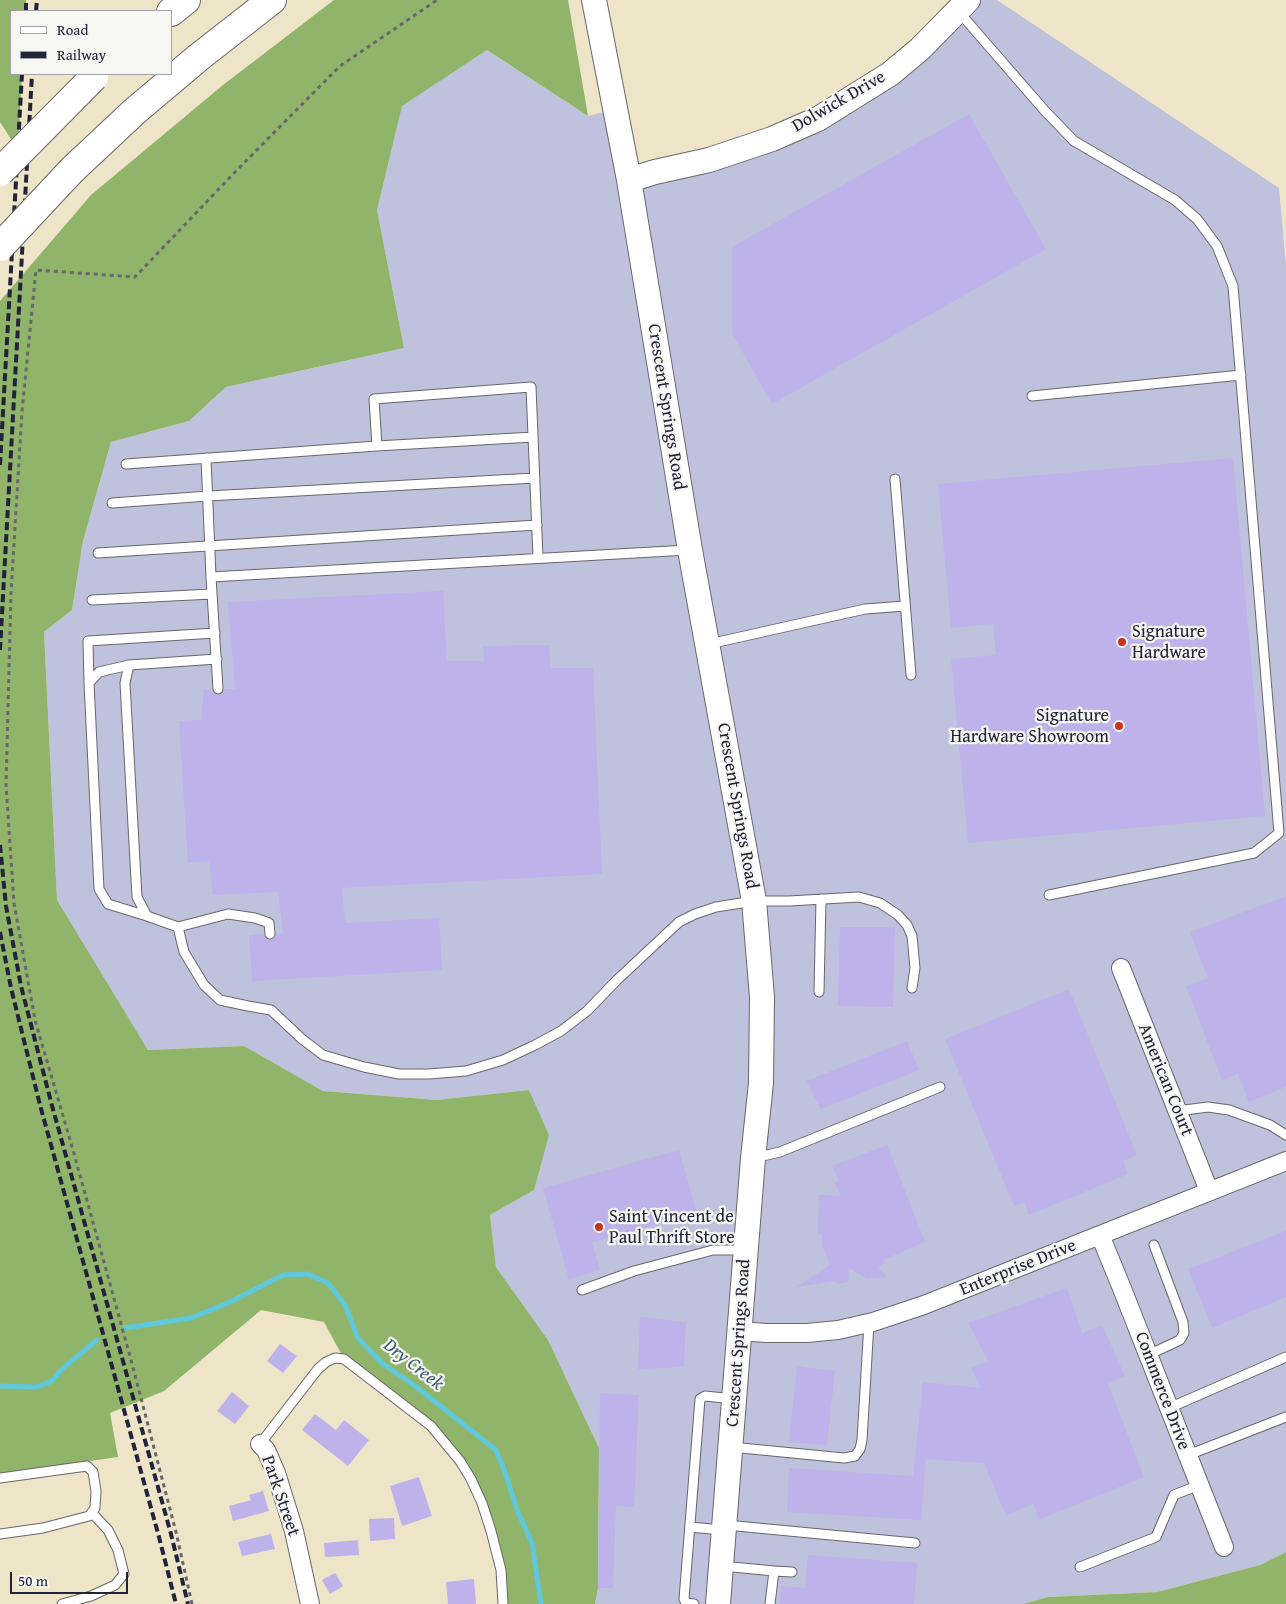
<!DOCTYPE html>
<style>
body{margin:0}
#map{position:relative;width:1286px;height:1604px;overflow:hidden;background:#eee4c8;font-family:"Gentium Book Plus",serif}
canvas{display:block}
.legend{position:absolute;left:10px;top:10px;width:162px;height:65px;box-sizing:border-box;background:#f6f6f2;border:1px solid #a1a1a9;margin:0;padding:6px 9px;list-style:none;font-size:15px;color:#22223b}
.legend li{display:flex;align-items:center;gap:10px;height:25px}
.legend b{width:25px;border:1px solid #a1a1a9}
.scale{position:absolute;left:10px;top:1572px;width:118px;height:22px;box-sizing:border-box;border:2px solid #22223b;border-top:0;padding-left:6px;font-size:15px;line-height:18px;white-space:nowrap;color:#22223b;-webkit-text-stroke:4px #f6f6f2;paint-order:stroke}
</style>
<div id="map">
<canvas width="1286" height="1604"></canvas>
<ul class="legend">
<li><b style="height:6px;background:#fff"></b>Road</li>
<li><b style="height:6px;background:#22223b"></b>Railway</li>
</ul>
<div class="scale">50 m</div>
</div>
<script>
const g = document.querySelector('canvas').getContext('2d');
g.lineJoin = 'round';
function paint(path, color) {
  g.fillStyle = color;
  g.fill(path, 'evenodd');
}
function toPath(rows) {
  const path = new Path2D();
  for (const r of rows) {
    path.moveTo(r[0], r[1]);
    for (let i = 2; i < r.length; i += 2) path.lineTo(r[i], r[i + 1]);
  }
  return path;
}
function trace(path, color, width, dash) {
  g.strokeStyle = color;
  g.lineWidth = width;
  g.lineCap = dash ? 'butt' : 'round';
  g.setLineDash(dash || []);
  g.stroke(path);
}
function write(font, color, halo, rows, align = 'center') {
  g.font = font + ' "Gentium Book Plus",serif';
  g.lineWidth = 4.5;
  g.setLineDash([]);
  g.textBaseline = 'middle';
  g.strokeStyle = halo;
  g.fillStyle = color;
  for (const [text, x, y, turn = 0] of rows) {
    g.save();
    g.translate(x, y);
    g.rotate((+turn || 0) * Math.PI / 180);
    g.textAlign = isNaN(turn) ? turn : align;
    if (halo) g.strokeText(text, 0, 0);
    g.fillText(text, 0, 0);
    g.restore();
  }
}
const industrial = toPath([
 [968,0,997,0,1279,188,1286,265,1286,1552,1260,1565,1157,1592,1048,1597,1023,1604,595,1604,598,1588,599,1448,548,1340,496,1267,490,1215,534,1190,530,1090,437,1100,323,1091,244,1046,148,1050,57,900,44,632,72,610,83,541,111,442,189,421,226,387,404,348,377,210,402,105,487,50,588,116,615,109,629,180,818,119]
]);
const forest = toPath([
 [0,0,26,0,26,11,11,11,11,74,22,74,18,150,0,122],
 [334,0,568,0,588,116,487,50,402,106,377,210,404,348,226,387,189,421,111,442,83,541,72,610,44,632,57,900,148,1050,244,1046,323,1091,437,1100,529,1090,549,1135,534,1190,490,1215,496,1267,548,1340,599,1448,598,1588,595,1604,503,1604,501,1570,482,1503,446,1442,344,1359,324,1322,261,1310,164,1391,110,1413,118,1457,0,1474,0,301,91,195,223,85],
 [1286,1552,1286,1604,1023,1604,1048,1597,1157,1592,1260,1565]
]);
const stream = toPath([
 [125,1328,191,1318,230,1302,283,1275,308,1274,328,1283,345,1305,358,1338,383,1364,414,1385,496,1450,506,1475,517,1510,532,1543,541,1604],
 [0,1386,37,1387,52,1381,62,1369,97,1340]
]);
const building = toPath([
 [969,114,1046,249,772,404,732,333,732,247],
 [1233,458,1265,816,968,843,951,659,996,655,993,624,951,628,938,484],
 [443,591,447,661,484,661,483,646,549,645,551,668,593,668,602,874,342,888,345,923,439,918,442,970,252,981,249,935,264,934,265,938,270,940,274,939,276,934,283,934,278,892,213,895,209,861,188,863,179,721,201,720,204,690,212,690,213,693,218,695,222,694,224,689,235,689,228,602],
 [1286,896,1286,1087,1249,1102,1238,1074,1222,1080,1186,986,1208,978,1190,932],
 [840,927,895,927,893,1007,838,1006],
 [1069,989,1137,1155,1123,1161,1128,1174,1029,1215,1024,1202,1014,1206,945,1039],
 [907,1041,919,1070,821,1109,806,1081],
 [887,1145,925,1242,883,1260,885,1263,878,1267,887,1277,867,1279,849,1268,848,1282,837,1284,836,1281,796,1287,830,1265,822,1245,822,1235,818,1234,819,1195,841,1196,835,1183,839,1181,832,1166],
 [679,1150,697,1213,592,1242,600,1270,569,1279,543,1188],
 [1286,1231,1286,1297,1212,1328,1188,1269],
 [1067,1288,1082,1333,1102,1325,1125,1376,1108,1384,1144,1477,1038,1520,1034,1503,1006,1516,984,1463,926,1459,921,1520,787,1512,789,1468,913,1476,923,1382,981,1388,971,1368,988,1361,968,1323],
 [640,1317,686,1322,684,1367,638,1369],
 [280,1344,297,1356,283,1373,267,1361],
 [797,1366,835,1371,827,1445,789,1442],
 [232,1392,249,1406,235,1424,217,1411],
 [600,1393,639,1395,634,1507,616,1506,613,1588,598,1588],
 [315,1414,336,1430,344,1420,369,1440,348,1466,302,1430],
 [419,1477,432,1516,402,1526,390,1486],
 [263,1491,269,1511,233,1521,229,1506,251,1500,249,1495],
 [394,1518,395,1539,370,1541,369,1519],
 [271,1534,275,1549,242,1556,238,1542],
 [358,1540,359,1555,325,1557,324,1543],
 [808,1555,917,1563,914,1604,780,1604,781,1586,805,1588],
 [335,1573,343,1586,330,1594,322,1580],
 [474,1579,476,1604,448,1604,446,1582]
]);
const path = toPath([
 [192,1604,176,1532,131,1360,73,1150,35,1020,14,903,6,785,11,593,22,411,36,270,135,277,236,171,340,66,437,0]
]);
const service = toPath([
 [959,12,1045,111,1074,141,1175,200,1197,219,1217,246,1233,286,1279,833,1254,853,1049,895],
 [1032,396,1241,375],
 [377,446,533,437],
 [206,458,211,577],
 [126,464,377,446,374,399,531,387,538,558],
 [895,479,911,675],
 [112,503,208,496,535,478],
 [98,553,537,525],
 [92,600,212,594],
 [709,644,865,609,905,606],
 [217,659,129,665,125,683,137,897,147,916,178,927,228,914,255,918,269,923,270,934],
 [129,665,99,672,89,683,99,889,108,904,147,916],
 [89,683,88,641,215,633],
 [218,689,211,577,688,550],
 [178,927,184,952,204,985,220,1000,248,1006,271,1010,302,1039,323,1055,364,1067,399,1074,429,1074,466,1071,503,1060,535,1045,561,1031,587,1011,617,980,679,922,695,914,716,907,754,901,789,901,859,897,880,903,898,915,907,925,912,936,915,968,912,988],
 [819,992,821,899],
 [1177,1111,1208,1107,1229,1110,1270,1125,1286,1135],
 [754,1158,780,1152,940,1087],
 [582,1290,634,1271,713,1250,746,1250],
 [1148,1355,1180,1340,1184,1333,1183,1322,1154,1245],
 [1169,1408,1286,1357],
 [260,1444,318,1369,326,1362,335,1358,344,1359,431,1426,460,1461,471,1479,482,1503,491,1531,501,1570,503,1604],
 [731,1447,844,1458,855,1456,860,1449,862,1440,869,1323],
 [1188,1455,1286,1417],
 [0,1478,87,1466,93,1472,96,1491,95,1508,89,1516,43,1528,0,1534],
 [726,1525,915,1543],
 [690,1527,722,1530],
 [722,1566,774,1571,770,1604],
 [1080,1567,1156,1537,1174,1495,1199,1485],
 [774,1571,792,1572],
 [62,1604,91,1596,115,1585,124,1574,118,1550,108,1530,92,1513],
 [694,1604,686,1603,684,1599,700,1399,705,1396,734,1399]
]);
const minor = toPath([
 [1121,968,1209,1191],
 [1100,1235,1121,1286,1224,1547],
 [740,1331,766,1333,807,1333,838,1330,873,1322,924,1305,1286,1161],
 [260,1444,266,1450,276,1473,294,1531,310,1604]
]);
const secondary = toPath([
 [594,0,629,180,690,550,754,901,762,997,761,1083,753,1158,718,1604],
 [629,180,655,172,709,160,772,139,818,119,890,74,920,49,968,0]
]);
const motorway = toPath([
 [171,12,186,0],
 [72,170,135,111,199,57,272,0]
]);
const rail = toPath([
 [26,11,26,0],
 [36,11,37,0],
 [0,465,22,74],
 [0,650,32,74],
 [0,845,6,906,21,986,51,1102,171,1534,188,1604],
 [0,932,11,988,40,1105,159,1537,176,1604]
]);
const motorwayBridge = toPath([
 [0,172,94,77],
 [0,247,72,170]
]);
const markers = [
 [1122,642,5,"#c8321e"],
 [1119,726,5,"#c8321e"],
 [599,1227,5,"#c8321e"]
];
const streetNames = [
 ["Dolwick Drive",839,102,-30],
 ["Crescent Springs Road",666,407,81],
 ["Crescent Springs Road",737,806,80],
 ["American Court",1165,1080,68],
 ["Enterprise Drive",1018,1268,-22],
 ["Crescent Springs Road",739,1343,-86],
 ["Commerce Drive",1162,1391,69],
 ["Park Street",280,1496,71]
];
const poiNames = [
 ["Signature",1132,632],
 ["Hardware",1132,653],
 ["Signature",1109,716,"right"],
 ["Hardware Showroom",1109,737,"right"],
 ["Saint Vincent de",609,1217],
 ["Paul Thrift Store",609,1238]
];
const waterNames = [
 ["Dry Creek",413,1365,38]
];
paint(industrial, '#bfc2dd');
paint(forest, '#90b56a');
trace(stream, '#5fc8db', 5);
paint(building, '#bdb2e9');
trace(service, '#69666c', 11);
trace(minor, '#69666c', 20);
trace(secondary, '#69666c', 26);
trace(motorway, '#69666c', 30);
trace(path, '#69666c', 3, [4, 4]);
trace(service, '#fff', 9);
trace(minor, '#fff', 18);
trace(secondary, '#fff', 24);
trace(motorway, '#fff', 28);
trace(rail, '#22223b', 4, [8, 4]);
trace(motorwayBridge, '#69666c', 30, []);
trace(motorwayBridge, '#fff', 28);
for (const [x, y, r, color] of markers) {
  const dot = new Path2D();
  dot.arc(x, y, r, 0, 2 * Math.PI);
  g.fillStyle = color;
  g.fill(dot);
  trace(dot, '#f6f6f2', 2);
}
write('18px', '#22223b', '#f6f6f2', streetNames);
write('18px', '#22223b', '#f6f6f2', poiNames, 'left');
write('italic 19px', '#375c73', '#f6f6f2', waterNames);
</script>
